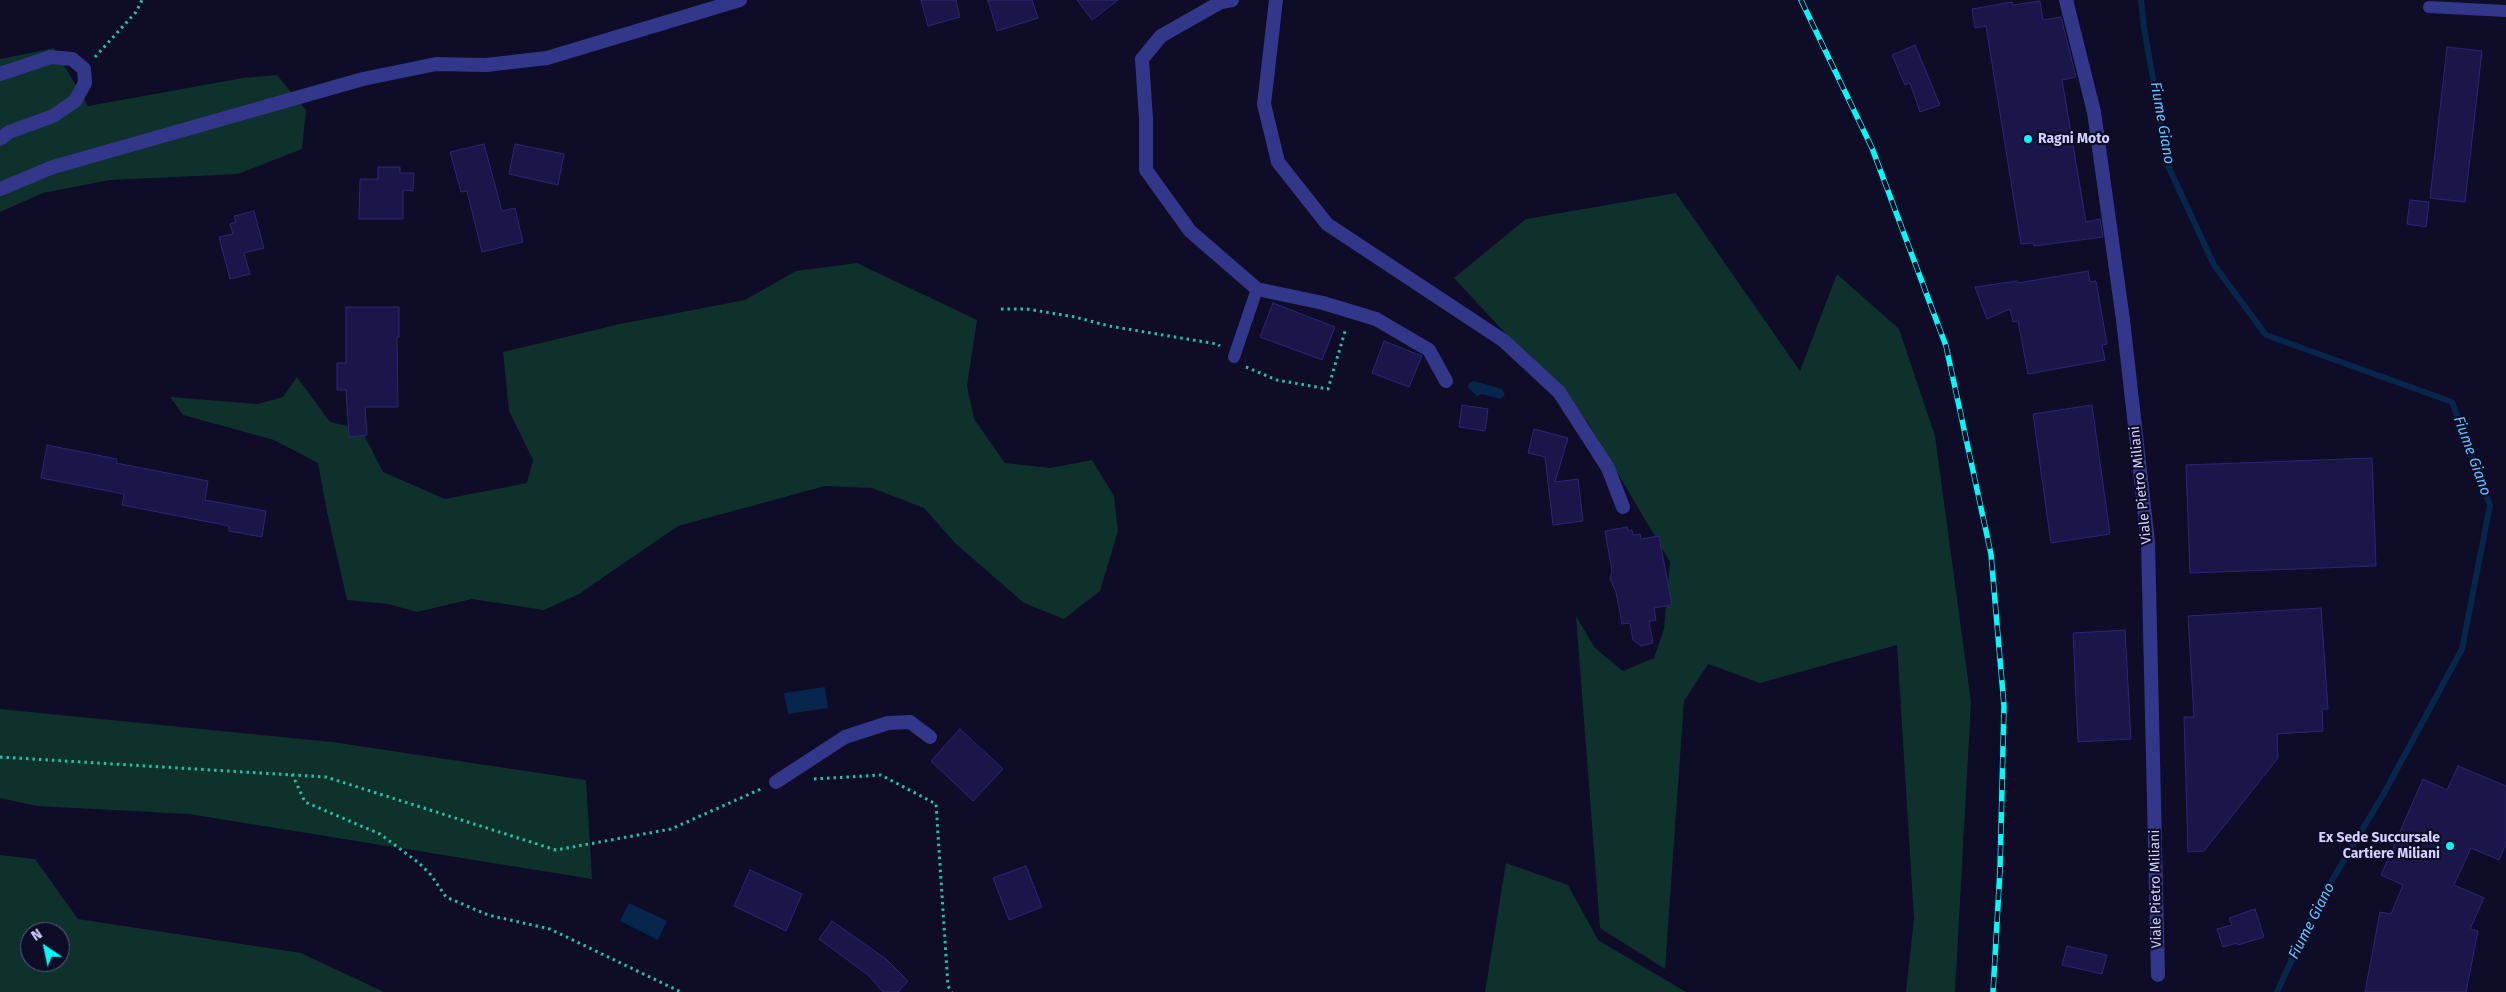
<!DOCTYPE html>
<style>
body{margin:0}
#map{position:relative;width:2506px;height:992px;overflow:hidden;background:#0e0c26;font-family:"Fira Sans",sans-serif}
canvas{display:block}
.north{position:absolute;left:20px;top:922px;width:50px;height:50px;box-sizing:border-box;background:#0e0c26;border:1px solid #5c5b7d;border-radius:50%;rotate:326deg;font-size:14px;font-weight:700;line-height:20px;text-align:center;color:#d2d1ff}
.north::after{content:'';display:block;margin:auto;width:18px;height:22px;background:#00fbfc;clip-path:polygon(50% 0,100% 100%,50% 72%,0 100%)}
</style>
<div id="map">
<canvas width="2506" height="992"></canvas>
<div class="north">N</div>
</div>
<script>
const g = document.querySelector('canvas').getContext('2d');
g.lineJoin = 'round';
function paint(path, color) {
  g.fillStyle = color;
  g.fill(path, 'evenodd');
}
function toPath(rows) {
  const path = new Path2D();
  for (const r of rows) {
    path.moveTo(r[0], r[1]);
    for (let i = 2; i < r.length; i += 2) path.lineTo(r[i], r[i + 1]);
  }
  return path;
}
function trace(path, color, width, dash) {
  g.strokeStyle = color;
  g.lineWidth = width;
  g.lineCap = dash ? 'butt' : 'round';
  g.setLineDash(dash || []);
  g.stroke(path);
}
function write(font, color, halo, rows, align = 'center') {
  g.font = font + ' "Fira Sans",sans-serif';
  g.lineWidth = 4.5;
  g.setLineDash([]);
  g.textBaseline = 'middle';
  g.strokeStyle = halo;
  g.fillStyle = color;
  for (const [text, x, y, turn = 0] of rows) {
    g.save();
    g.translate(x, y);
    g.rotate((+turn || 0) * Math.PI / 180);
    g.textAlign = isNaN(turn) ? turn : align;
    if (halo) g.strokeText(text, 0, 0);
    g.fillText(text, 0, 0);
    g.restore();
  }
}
const green = toPath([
 [54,48,88,106,243,78,277,75,306,110,302,149,238,174,110,180,43,193,0,212,0,59],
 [1676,193,1800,371,1837,274,1899,329,1935,436,1971,702,1955,992,1906,992,1914,919,1897,645,1760,683,1708,664,1684,701,1665,969,1600,928,1576,616,1595,648,1623,671,1654,658,1664,629,1670,562,1587,421,1454,278,1526,219],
 [857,263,977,320,967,386,974,419,1005,463,1050,468,1092,460,1114,496,1118,531,1100,591,1064,619,1024,603,956,544,924,508,872,488,825,486,678,526,579,594,544,610,472,599,417,612,388,604,347,600,327,512,318,463,274,440,183,415,170,397,258,404,283,397,297,377,330,422,361,429,383,472,445,499,527,483,533,460,509,411,503,352,620,324,745,300,796,271],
 [0,709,332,742,586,780,592,879,189,814,37,806,0,798],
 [0,855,35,859,78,919,301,953,384,992,0,992],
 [30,932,60,932,60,962,30,962],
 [1506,863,1568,885,1598,940,1686,992,1485,992]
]);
const water = toPath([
 [1474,381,1502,389,1505,395,1500,399,1482,394,1477,396,1468,388,1469,383],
 [825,687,828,708,788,714,784,693],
 [629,903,667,921,658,940,620,921]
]);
const stream = toPath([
 [2141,0,2144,28,2169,168,2214,265,2266,335,2452,402,2490,505,2462,649,2383,795,2316,907,2277,992]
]);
const building = toPath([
 [921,0,956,0,960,17,928,26,921,0],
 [988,0,1032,0,1038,18,997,31,988,0],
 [1077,0,1118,0,1092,20,1077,0],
 [2040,1,2043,20,2061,17,2076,77,2062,80,2086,222,2100,219,2103,237,2034,246,2033,243,2021,244,1986,26,1975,28,1972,9,2012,2,2013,5,2040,1],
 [1915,45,1940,105,1920,112,1910,83,1905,85,1892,55,1915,45],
 [2447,47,2482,51,2465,202,2430,198,2447,47],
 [484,144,502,211,515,208,523,242,482,252,467,191,461,192,450,152,484,144],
 [515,144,564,154,558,185,509,174,515,144],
 [378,167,400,167,400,173,414,173,413,191,403,190,403,219,359,219,360,179,378,179,378,167],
 [2410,200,2429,202,2426,227,2407,224,2410,200],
 [254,211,264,248,244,253,250,274,230,279,219,237,233,234,230,224,236,222,234,216,254,211],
 [2088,271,2090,282,2096,281,2107,344,2102,345,2105,360,2028,374,2018,321,2013,322,2010,309,1987,319,1975,287,2017,281,2018,283,2088,271],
 [1273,303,1335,327,1322,360,1260,337,1273,303],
 [346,307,399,307,399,337,397,337,398,407,365,407,367,435,349,437,346,390,337,390,337,363,346,363,346,307],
 [1384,341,1422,356,1409,387,1372,373,1384,341],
 [1462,405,1488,409,1485,431,1459,427,1462,405],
 [2092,405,2110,534,2051,543,2033,414,2092,405],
 [1534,429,1568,438,1555,482,1578,479,1583,521,1553,525,1545,457,1528,453,1534,429],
 [47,445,117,459,116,463,208,481,205,500,266,511,262,537,229,531,229,526,122,505,124,494,41,478,47,445],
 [2372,458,2376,566,2190,573,2186,465,2372,458],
 [1627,527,1628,531,1632,530,1633,535,1640,534,1641,539,1659,536,1672,605,1654,608,1656,620,1649,621,1653,643,1641,646,1633,640,1630,623,1622,624,1616,592,1610,579,1612,571,1605,531,1627,527],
 [2321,608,2328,709,2322,709,2323,731,2277,734,2278,758,2204,851,2188,852,2184,717,2194,717,2188,616,2321,608],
 [2125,630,2131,739,2078,742,2073,633,2125,630],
 [960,729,1003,769,973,801,931,761,960,729],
 [2458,766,2506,786,2506,844,2499,860,2471,848,2454,885,2484,898,2470,929,2478,931,2466,992,2365,992,2380,912,2391,914,2403,885,2381,875,2423,779,2447,790,2458,766],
 [1026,866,1042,907,1009,920,993,878,1026,866],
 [750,870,802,894,786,931,734,906,750,870],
 [2255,909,2264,937,2238,945,2237,943,2223,947,2217,929,2232,925,2229,918,2255,909],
 [832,921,886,959,908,981,898,992,883,992,868,975,819,939,832,921],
 [2067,946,2107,955,2102,974,2062,965,2067,946]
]);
const path = toPath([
 [95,57,136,12,142,0],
 [1001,309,1027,309,1075,317,1109,326,1217,344,1220,346],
 [1246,367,1277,380,1328,389,1346,328],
 [0,757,326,777,556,850,671,829,761,789],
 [292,774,305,802,380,834,419,863,431,875,446,897,488,915,550,929,681,992],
 [814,779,881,775,936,804,948,986,952,992]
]);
const service = toPath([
 [2429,7,2506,11],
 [1234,357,1257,289]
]);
const minor = toPath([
 [1232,0,1221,2,1161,36,1142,59,1146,119,1146,170,1190,231,1257,289,1323,303,1376,319,1429,350,1446,381],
 [1276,0,1264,104,1278,162,1327,224,1504,341,1559,392,1608,468,1623,507],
 [2066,0,2094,112,2123,320,2148,542,2158,975],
 [0,74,51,57,72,59,84,69,85,83,75,101,53,116,9,132,0,139],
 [0,189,53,167,363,79,436,64,486,65,547,58,740,0],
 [776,782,845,737,888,723,910,722,930,737]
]);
const rail = toPath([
 [1801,0,1872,148,1946,346,1991,554,2004,706,2000,870,1993,992]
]);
const markers = [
 [2028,139,5,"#00fbfc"],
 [2450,846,5,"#00fbfc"]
];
const poiNames = [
 ["Ragni Moto",2038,139],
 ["Ex Sede Succursale",2440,838,"right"],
 ["Cartiere Miliani",2440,854,"right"]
];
const streetNames = [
 ["Viale Pietro Miliani",2141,485,-96],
 ["Viale Pietro Miliani",2156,889,-91]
];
const waterNames = [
 ["Fiume Giano",2162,123,80],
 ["Fiume Giano",2472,456,70],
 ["Fiume Giano",2312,921,-63]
];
paint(green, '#0e312c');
paint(water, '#06264b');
trace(stream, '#06264b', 6);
paint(building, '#1b1649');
trace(building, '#2e2578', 1);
trace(path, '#21c3aa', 3, [2.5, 4]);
trace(service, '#32378a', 12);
trace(minor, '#32378a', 14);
trace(rail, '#00fbfc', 5.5);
trace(rail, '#0e0c26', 4, [11]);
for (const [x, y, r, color] of markers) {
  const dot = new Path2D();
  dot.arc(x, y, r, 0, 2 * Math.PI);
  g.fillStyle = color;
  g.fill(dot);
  trace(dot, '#0e0c26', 2);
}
write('bold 14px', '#d2d1ff', '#0e0c26', poiNames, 'left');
write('14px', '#d2d1ff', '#0e0c26', streetNames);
write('italic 15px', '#5fc4ff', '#0e0c26', waterNames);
</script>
